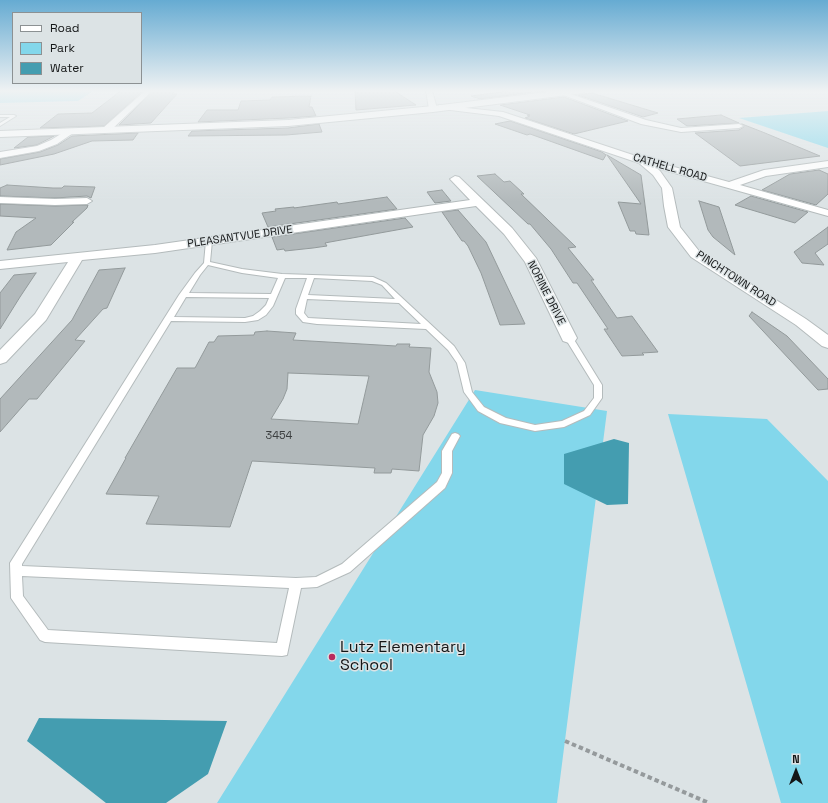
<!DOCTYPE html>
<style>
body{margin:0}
#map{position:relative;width:828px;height:803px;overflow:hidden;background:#dce3e5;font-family:"Space Grotesk",sans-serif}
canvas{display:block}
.legend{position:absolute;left:12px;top:12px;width:130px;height:72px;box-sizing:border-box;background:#dce3e5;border:1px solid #8c9193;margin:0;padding:5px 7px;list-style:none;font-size:12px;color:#141617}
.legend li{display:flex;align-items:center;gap:8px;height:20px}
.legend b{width:20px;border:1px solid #8c9193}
.north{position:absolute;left:776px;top:751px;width:40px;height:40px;-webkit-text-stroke:3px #dce3e5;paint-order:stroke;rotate:0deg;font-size:11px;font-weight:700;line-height:16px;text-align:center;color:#141617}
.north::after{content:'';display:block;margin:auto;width:14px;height:18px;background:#141617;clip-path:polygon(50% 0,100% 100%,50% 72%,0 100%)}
</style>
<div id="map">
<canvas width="828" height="803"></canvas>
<ul class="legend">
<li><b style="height:5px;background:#fff"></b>Road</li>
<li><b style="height:11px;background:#83d7eb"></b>Park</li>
<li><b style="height:11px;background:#449db0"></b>Water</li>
</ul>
<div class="north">N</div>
</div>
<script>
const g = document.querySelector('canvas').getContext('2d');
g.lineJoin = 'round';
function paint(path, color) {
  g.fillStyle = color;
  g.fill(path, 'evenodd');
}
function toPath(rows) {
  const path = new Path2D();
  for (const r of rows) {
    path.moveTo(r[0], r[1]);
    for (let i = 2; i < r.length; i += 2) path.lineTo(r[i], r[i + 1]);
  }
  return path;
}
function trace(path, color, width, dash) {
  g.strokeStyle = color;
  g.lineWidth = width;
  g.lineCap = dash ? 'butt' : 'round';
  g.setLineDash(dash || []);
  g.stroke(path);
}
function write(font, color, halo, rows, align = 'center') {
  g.font = font + ' "Space Grotesk",sans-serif';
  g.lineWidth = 3;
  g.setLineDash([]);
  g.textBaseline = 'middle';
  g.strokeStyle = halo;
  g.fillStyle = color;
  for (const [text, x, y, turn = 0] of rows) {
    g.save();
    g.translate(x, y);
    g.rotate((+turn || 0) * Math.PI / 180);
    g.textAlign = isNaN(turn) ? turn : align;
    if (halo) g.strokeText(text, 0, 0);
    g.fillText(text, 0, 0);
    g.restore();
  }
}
const green = toPath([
 [0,90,95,90,78,101,0,103],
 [828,111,828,148,739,118],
 [475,390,607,411,557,803,217,803],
 [668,414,767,419,828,481,828,803,781,803]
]);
const water = toPath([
 [614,439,629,443,628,504,607,505,564,484,564,454],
 [39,718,227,721,208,774,166,803,106,803,27,741]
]);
const building = toPath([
 [122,90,144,90,104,126,40,128,58,114,92,113,122,90],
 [154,90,176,90,172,94,177,94,151,123,119,125,154,90],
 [355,90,393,90,416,105,356,110,355,90],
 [516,90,549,90,480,99,471,96,516,90],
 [592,93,658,113,643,117,578,95,592,93],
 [311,96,309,107,312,107,316,116,288,118,198,122,207,110,238,110,241,101,270,100,272,97,311,96],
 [564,97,628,121,574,134,525,118,530,116,527,115,530,115,500,105,564,97],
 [721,115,739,123,687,126,677,119,721,115],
 [510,121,602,152,606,155,603,160,530,134,527,135,495,124,510,121],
 [319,124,322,132,286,135,188,136,192,131,288,128,319,124],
 [742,124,765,133,820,156,740,166,695,133,739,130,744,127,742,124],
 [138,133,133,140,92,141,54,154,0,165,0,159,40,152,58,145,72,136,138,133],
 [54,136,37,145,14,148,28,137,54,136],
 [607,155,641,175,649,235,636,234,635,231,630,231,618,202,641,204,607,155],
 [819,170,828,174,828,194,816,205,762,190,790,174,819,170],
 [495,174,504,182,510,181,524,194,521,194,576,247,568,248,594,280,591,280,617,318,632,316,658,352,642,353,644,355,622,356,604,329,608,329,577,283,573,283,551,249,530,224,528,224,477,176,495,174],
 [7,185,53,188,62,188,64,186,95,187,91,198,87,196,55,198,0,196,0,188,7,185],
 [442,190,451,201,435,203,427,192,442,190],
 [751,196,808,212,795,223,735,205,751,196],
 [387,197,397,209,268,227,262,213,276,211,275,209,294,207,294,208,337,202,338,204,387,197],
 [699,201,719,207,735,255,713,237,708,230,699,201],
 [0,204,55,206,88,205,87,208,72,222,74,222,51,245,7,250,16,232,36,218,0,216,0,204],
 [458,210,486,242,525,324,500,325,481,273,468,246,464,241,462,241,442,212,458,210],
 [405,218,413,227,330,242,325,243,327,246,313,248,285,251,284,249,277,250,272,237,405,218],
 [828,227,828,244,815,253,824,265,802,263,794,252,828,227],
 [125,268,107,308,103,309,75,340,85,341,37,399,29,399,0,432,0,399,72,320,99,270,125,268],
 [36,273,20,297,0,329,0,293,14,275,36,273],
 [752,312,787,336,828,379,828,389,818,390,749,316,752,312],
 [267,331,296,333,293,340,396,346,397,344,410,344,409,347,431,348,429,372,437,392,438,403,434,416,423,435,419,471,392,469,391,473,374,473,375,468,252,461,230,527,146,524,159,496,106,494,126,458,125,458,177,368,195,368,209,342,214,342,218,336,254,335,255,332,267,331],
 [288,373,369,376,358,424,271,419,283,399,287,389,288,373]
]);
const path = toPath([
 [565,741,709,803]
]);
const lane = toPath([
 [0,115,14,115,16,116,0,126,0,123,10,117,0,117,0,115],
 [209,239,212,241,210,262,242,269,282,274,373,277,386,283,454,346,465,363,472,392,484,407,506,418,535,425,562,421,584,411,594,398,594,385,565,338,569,336,573,338,602,385,602,398,590,415,564,427,535,431,500,423,478,411,464,392,457,363,448,350,426,329,317,324,303,322,296,314,296,309,307,278,285,278,273,306,266,315,258,320,245,322,171,321,22,564,22,566,296,578,316,577,342,564,437,482,442,473,442,451,452,434,455,433,458,434,460,436,452,451,452,473,445,488,350,572,317,587,301,588,287,655,282,656,45,642,40,640,11,598,10,563,179,295,195,273,204,263,206,241,209,239],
 [208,265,242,273,278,278,271,294,189,293,200,275,208,265],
 [314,278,372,281,382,285,395,299,308,295,314,278],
 [186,297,269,298,266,305,260,311,253,316,245,318,174,317,186,297],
 [307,299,399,303,421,324,308,318,304,313,307,299],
 [22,576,289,588,277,643,48,630,23,596,22,576]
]);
const street = toPath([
 [146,90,153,90,109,132,103,132,102,130,103,128,146,90],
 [426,90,432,90,437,109,436,111,433,111,429,109,426,90],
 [558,91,562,91,646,120,681,128,739,124,743,126,739,128,681,132,641,124,558,93,558,91],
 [439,105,503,112,645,159,729,182,764,170,828,161,828,167,766,176,740,185,828,210,828,216,657,168,660,171,672,188,680,227,699,251,806,319,828,335,828,348,822,346,796,325,691,257,668,227,664,206,662,188,653,175,639,163,499,116,442,109,439,109,439,105],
 [69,129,72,129,76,131,57,144,39,151,0,158,0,152,37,146,51,140,69,129],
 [455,176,459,177,512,228,536,258,577,338,575,341,569,343,563,341,525,262,504,234,476,206,155,253,82,260,46,320,6,362,0,364,0,350,35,314,68,262,0,269,0,261,155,245,470,200,450,179,455,176],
 [0,197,55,199,87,198,92,201,87,204,55,205,0,203,0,197]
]);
const secondary = toPath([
 [563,90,587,90,583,93,433,112,288,126,0,137,0,131,288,120,433,106,563,90]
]);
const markers = [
 [332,657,4,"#b82a5e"]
];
const farStreetnames = [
 ["CATHELL ROAD",670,168,16],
 ["PLEASANTVUE DRIVE",240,237,-8],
 ["PINCHTOWN ROAD",736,279,33],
 ["NORINE DRIVE",546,293,63]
];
const numberNames = [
 ["3454",279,436]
];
const nearPoinames = [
 ["Lutz Elementary",340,648],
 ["School",340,666]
];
paint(green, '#83d7eb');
paint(water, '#449db0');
paint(building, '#b2b9bb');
trace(building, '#939a9b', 1);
trace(lane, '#b4bbbc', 2);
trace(street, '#b4bbbc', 2);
trace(secondary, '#b4bbbc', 2);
trace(path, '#959a9c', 4, [4.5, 3]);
paint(lane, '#fff');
paint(street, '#fff');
paint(secondary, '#fff');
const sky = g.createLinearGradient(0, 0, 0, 202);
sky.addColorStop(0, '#66abd2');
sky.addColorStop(0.45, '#eff2f3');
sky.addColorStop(1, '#eff2f300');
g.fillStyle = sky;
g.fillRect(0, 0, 828, 202);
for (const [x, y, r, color] of markers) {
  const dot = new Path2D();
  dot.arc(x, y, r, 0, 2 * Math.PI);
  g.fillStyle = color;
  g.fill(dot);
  trace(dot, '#dce3e5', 1.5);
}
write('11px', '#141617', '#dce3e5', farStreetnames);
write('11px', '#3c3f40', null, numberNames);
write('16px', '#141617', '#dce3e5', nearPoinames, 'left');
</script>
